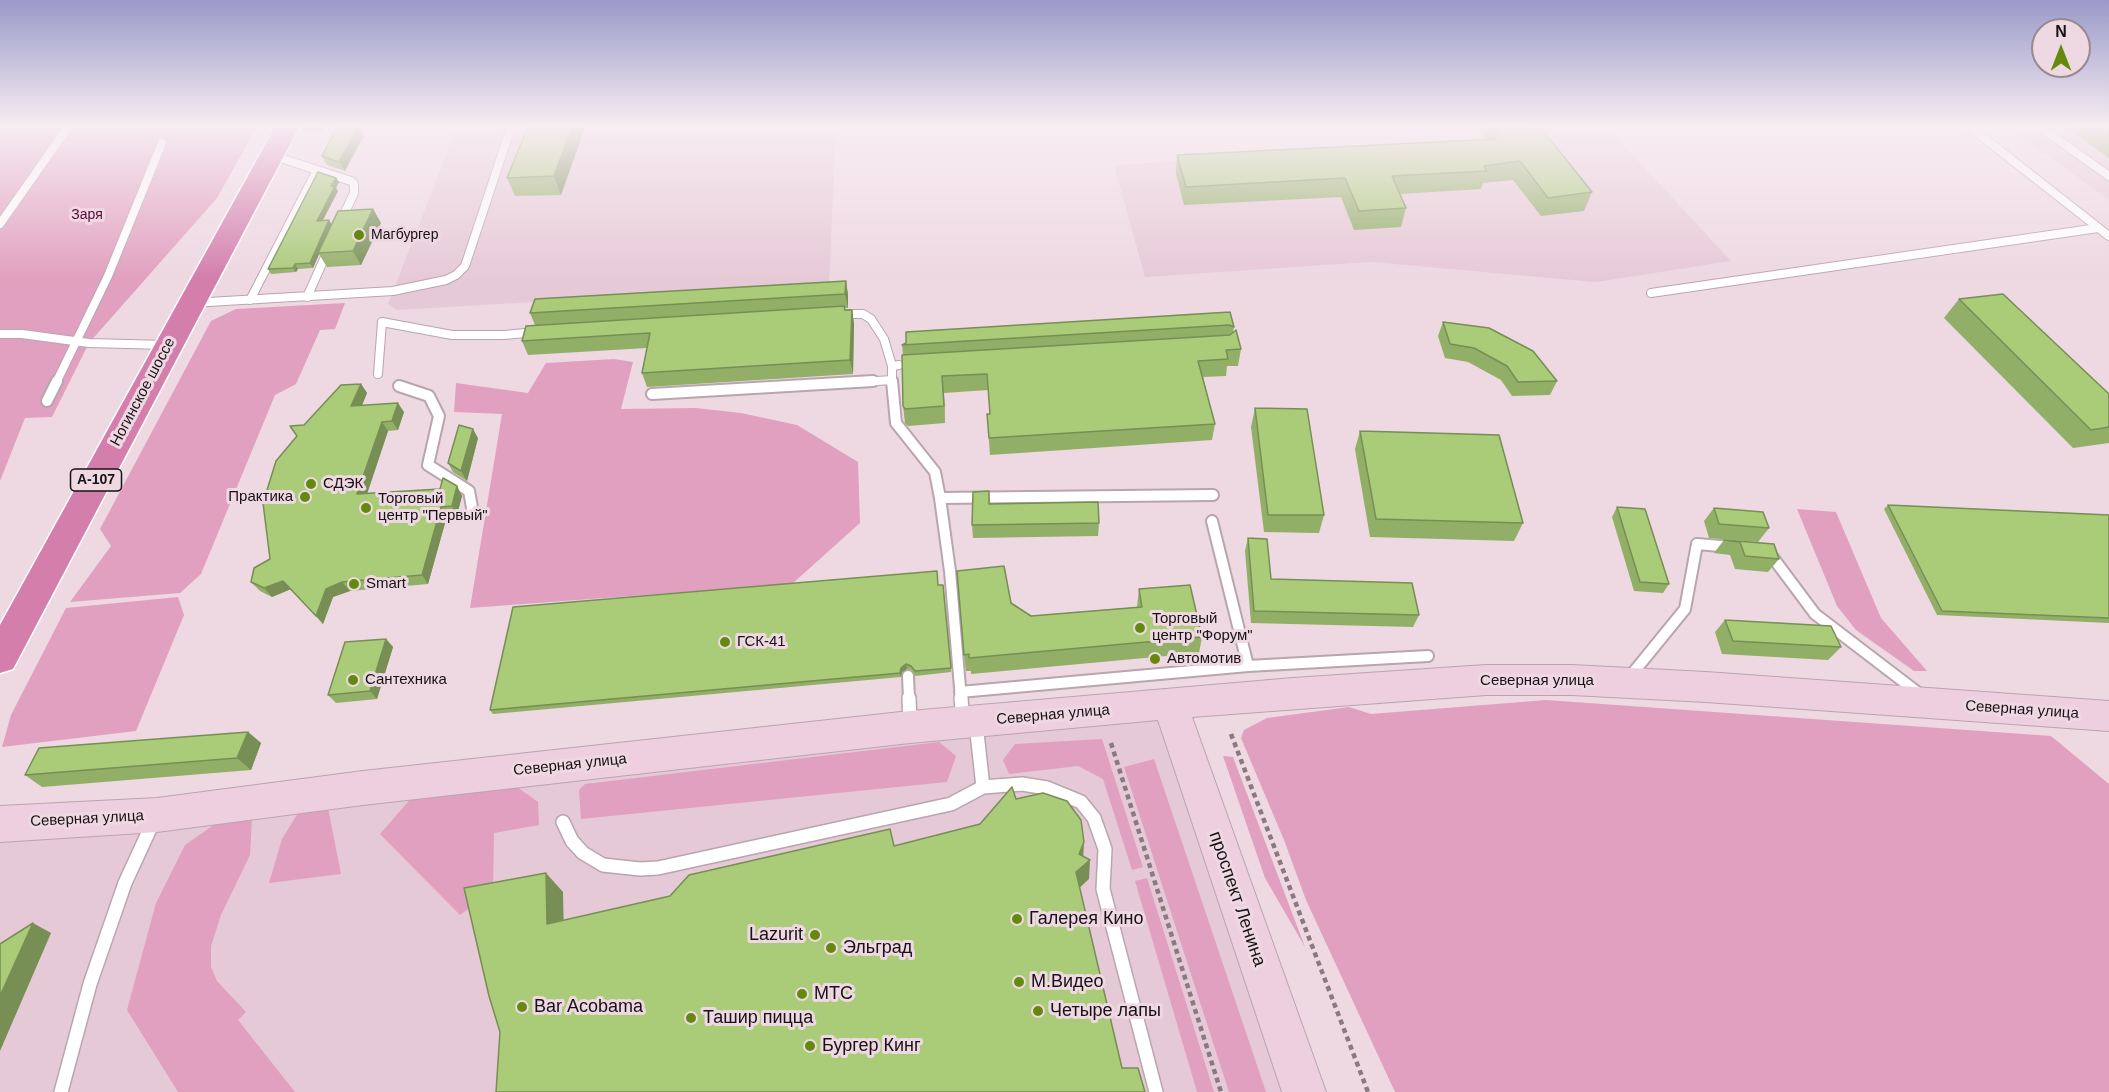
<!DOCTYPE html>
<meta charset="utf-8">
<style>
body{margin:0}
#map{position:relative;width:2109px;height:1092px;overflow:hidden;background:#eed8e2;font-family:Helvetica,sans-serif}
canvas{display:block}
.north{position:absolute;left:2031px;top:18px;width:60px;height:60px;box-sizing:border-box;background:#eed8e2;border:2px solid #988890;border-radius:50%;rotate:0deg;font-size:16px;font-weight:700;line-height:24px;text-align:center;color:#181115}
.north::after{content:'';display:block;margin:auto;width:21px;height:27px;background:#64890d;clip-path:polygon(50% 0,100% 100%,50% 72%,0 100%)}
</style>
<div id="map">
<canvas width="2109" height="1092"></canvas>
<div class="north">N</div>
</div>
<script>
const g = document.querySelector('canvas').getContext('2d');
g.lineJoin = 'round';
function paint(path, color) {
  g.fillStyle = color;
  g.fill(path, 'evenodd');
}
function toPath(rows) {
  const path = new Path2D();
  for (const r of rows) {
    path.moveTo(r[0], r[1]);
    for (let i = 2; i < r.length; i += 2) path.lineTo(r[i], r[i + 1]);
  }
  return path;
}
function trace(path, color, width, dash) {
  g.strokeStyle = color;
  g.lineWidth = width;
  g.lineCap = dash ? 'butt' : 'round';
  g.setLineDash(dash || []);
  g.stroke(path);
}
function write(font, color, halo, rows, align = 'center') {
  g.font = font + ' Helvetica,sans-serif';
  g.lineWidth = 6;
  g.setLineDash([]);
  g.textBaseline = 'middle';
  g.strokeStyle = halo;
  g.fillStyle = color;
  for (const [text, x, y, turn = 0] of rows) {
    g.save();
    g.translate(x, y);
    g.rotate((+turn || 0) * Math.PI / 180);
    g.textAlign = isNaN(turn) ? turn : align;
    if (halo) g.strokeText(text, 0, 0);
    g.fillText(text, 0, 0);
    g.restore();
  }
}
const built = toPath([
 [457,127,836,127,829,285,396,310,388,304],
 [1473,127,1607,127,1731,261,1596,282,1371,262,1145,277,1114,165,1484,142],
 [2008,127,2109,127,2109,200],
 [1170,705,1304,1092,0,1092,0,824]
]);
const green = toPath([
 [0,127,257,127,217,198,89,343,52,417,25,418,0,481],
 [345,303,335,329,320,330,296,384,275,395,201,574,180,593,70,602,111,546,100,529,211,321,236,309],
 [614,359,633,362,621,409,696,408,741,413,797,425,858,462,860,523,792,584,470,608,502,414,454,412,456,383,528,393,546,363],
 [1797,509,1836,512,1881,618,1927,671,1914,671,1856,630,1837,606],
 [178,597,184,615,136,731,2,747,11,715,66,608],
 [1546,700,2051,736,2109,784,2109,1092,1395,1092,1306,900,1284,840,1241,738,1244,730,1267,718,1349,707,1371,714],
 [1102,739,1143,867,1132,870,1103,779,1078,766,1009,774,1003,760,1015,744],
 [939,742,956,756,947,782,581,819,579,790,585,784],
 [1223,756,1233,757,1305,947,1265,878],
 [1154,759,1266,1092,1229,1092,1124,767],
 [506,779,538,802,539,825,494,833,493,891,460,915,380,834,414,795],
 [328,808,341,874,269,883,282,839,298,813],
 [225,817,252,818,250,855,221,915,211,946,211,967,217,981,246,1012,238,1020,295,1092,178,1092,127,1010,156,903,185,845],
 [1147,878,1214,1092,1197,1092,1135,881]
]);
const path = toPath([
 [1231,734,1368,1092],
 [1111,743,1221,1092]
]);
const serviceFar2 = toPath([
 [1970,127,2109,236],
 [2040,127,2109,176],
 [271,155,351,181,354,184,354,193,340,223],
 [0,224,68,127],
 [1651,293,2098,228],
 [307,297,329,248],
 [250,300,317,170],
 [192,303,393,291,446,280,456,275,465,266,511,127],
 [839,314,863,314,871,319,884,339,892,366],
 [0,334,22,334,89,343,167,345],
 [378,374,382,322,452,335,504,335,536,332],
 [56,383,108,276,162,143],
 [847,383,892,380],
 [892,383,892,366,899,365]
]);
const serviceFar1 = toPath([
 [892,381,896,423,935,472,940,498],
 [399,386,429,396,439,416,428,465,469,491,473,513],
 [652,394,873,381],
 [47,401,57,381],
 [1212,521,1248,666],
 [1768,551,1815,614,1921,695],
 [908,676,909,699],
 [1628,679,1685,609,1697,544,1732,547],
 [960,692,1248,666,1428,656],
 [961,699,950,571,940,498,1213,495]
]);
const service = toPath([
 [909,698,910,723],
 [961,698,963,721],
 [983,787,1022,784,1047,788,1081,802,1094,818,1105,849,1103,889,1156,1092],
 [563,822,572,841,583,853,603,865,640,869,658,868,951,804,983,787,976,724],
 [61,1092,90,984,125,883,154,820]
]);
const secondary = toPath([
 [1486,665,1572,665,1706,672,2109,701,2109,731,1706,702,1572,695,1486,695,1192,717,1326,1092,1282,1092,1158,720,910,743,363,805,157,832,0,842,0,806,157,798,363,771,910,711,1293,678,1486,665]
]);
const trunk = toPath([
 [275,127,299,127,13,669,0,673,0,625,275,127]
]);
const wall = toPath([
 [301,127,325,127,323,131,304,132],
 [528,127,585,127,561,195,515,196,507,178],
 [1482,127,1527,127,1592,192,1584,211,1541,216,1513,180,1483,183,1481,189,1400,194,1406,208,1401,227,1354,230,1341,197,1184,205,1176,174,1177,155,1486,139,1480,132],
 [2065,127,2109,127,2109,158],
 [364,135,345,171,327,165,322,156],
 [339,182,336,188,338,191,322,221,331,225,373,209,381,223,361,265,327,267,319,254,313,268,298,269,296,272,271,274,268,269],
 [846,281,848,295,848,308,844,308,845,310,852,310,854,324,853,374,647,387,642,373,647,348,528,355,522,341,535,325,530,313],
 [1959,299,2109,394,2109,443,2073,448,1944,318],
 [1230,312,1234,327,1233,332,1241,349,1238,366,1227,366,1226,376,1203,377,1215,424,1212,440,990,455,987,414,990,414,988,390,944,393,945,423,908,426,905,423,903,406,903,355,902,345],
 [1443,322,1557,381,1550,395,1512,396,1501,380,1468,362,1445,358,1438,336],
 [361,384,367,393,362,405,404,412,398,430,388,431,367,494,440,489,457,486,462,496,457,515,447,516,428,584,350,591,333,597,323,624,291,589,272,597,260,591,251,582,270,559,304,425],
 [1255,408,1324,515,1319,533,1264,532,1251,427],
 [1360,431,1523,523,1514,541,1370,537,1355,449],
 [478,438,467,481,453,472,448,463],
 [989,491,990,504,1099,523,1098,536,973,538,972,525],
 [1888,505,2109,515,2109,623,1937,615,1884,509],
 [1617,507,1669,584,1663,593,1634,591,1612,517],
 [1714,508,1769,528,1758,542,1709,538,1704,521],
 [1248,538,1271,579,1419,615,1413,627,1251,623,1245,551],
 [1724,540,1774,544,1779,559,1768,572,1735,569,1730,555,1714,553],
 [943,585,951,672,915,676,912,670,907,669,902,672,901,677,493,714,490,710],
 [1139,589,1202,637,1199,653,971,674,971,671,966,671,964,655,1011,603,1031,616,1137,607],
 [1725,620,1841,647,1828,660,1722,654,1715,632],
 [386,639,393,647,377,699,336,703,328,695],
 [248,732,261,743,251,770,42,787,25,775]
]);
const shadedWall = toPath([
 [320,127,325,127,323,131],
 [358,127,359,127,364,135,345,171,339,162],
 [572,127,585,127,561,195,554,176],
 [336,178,339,182,336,188,338,191,320,226,317,221],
 [373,209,381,223,361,265,353,251],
 [329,220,332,225,313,268,310,263],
 [295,264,298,269,296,272,293,268],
 [846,281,848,295,848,308,845,294],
 [852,310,854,324,853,374,850,360],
 [942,376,944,393,945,423,944,406],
 [361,384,367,393,358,415,351,406],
 [398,403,404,412,398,430,392,421],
 [382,422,388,431,364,503,357,494],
 [473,429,478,438,467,481,461,471],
 [457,486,462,496,457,515,452,506],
 [441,507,447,516,428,584,422,575],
 [283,581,291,589,272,597,264,588],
 [342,582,350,591,333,597,323,624,316,616,326,589],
 [386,639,393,647,377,699,370,691],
 [906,664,907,669,902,672,901,677,900,673,901,668],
 [248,732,261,743,251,770,237,758],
 [1084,842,1083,862,1090,860,1089,879,1075,892,1076,872,1079,854],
 [546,873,563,892,564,942,547,924],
 [33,923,51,933,0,1051,0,996]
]);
const building = toPath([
 [337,127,358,127,339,162,322,156,337,127],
 [528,127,572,127,554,176,507,178,528,127],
 [1497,127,1527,127,1529,130,1541,128,1592,192,1548,198,1520,161,1484,166,1487,171,1392,176,1406,208,1359,211,1345,178,1186,187,1177,155,1496,139,1490,132,1500,131,1497,127],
 [2095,127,2109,127,2109,136,2095,127],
 [318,172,336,178,331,186,335,186,317,221,329,220,310,263,295,264,293,268,268,269,318,172],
 [373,209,353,251,318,253,338,211,373,209],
 [846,281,845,294,530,313,535,299,846,281],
 [2003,294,2109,394,2109,427,2091,430,1959,299,2003,294],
 [844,306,845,310,852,310,850,360,642,373,650,333,522,341,526,326,844,306],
 [1230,312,1234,327,1229,325,902,345,906,343,906,332,1230,312],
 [1443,322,1489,328,1533,351,1557,381,1518,382,1507,366,1474,348,1450,344,1443,322],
 [1236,330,1241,349,1226,350,1228,359,1198,361,1215,424,989,438,987,414,990,414,987,374,942,376,944,406,905,409,903,406,902,355,1230,335,1236,330],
 [361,384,351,406,398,403,392,421,382,422,357,494,440,489,443,478,457,486,452,506,441,507,422,575,342,582,326,589,316,616,283,581,264,588,251,582,254,568,270,559,263,503,276,461,297,436,290,426,304,425,341,385,361,384],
 [1255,408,1307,409,1324,515,1268,515,1255,408],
 [459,425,473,429,461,471,448,463,459,425],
 [1360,431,1499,435,1523,523,1376,519,1360,431],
 [989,491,989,504,1098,502,1099,523,972,525,973,492,989,491],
 [1888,505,2109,515,2109,618,1942,611,1888,505],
 [1617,507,1645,509,1669,584,1640,582,1617,507],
 [1714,508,1763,512,1769,528,1719,524,1714,508],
 [1248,538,1267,539,1271,579,1412,583,1419,615,1254,611,1248,538],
 [1724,540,1774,544,1779,559,1745,556,1740,542,1724,540],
 [1004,566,1011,603,1031,616,1142,607,1139,589,1190,585,1202,637,969,658,969,654,964,655,957,571,1004,566],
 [937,571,938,585,943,585,951,668,915,671,911,666,906,664,901,668,900,673,490,710,513,607,937,571],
 [1725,620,1831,626,1841,647,1733,641,1725,620],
 [386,639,370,691,328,695,345,642,386,639],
 [248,732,237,758,25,775,39,748,248,732],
 [1012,787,1016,799,1043,793,1067,801,1081,820,1084,842,1079,854,1090,860,1076,872,1122,1068,1138,1068,1145,1092,496,1092,500,1032,489,996,464,888,546,873,547,924,670,896,689,875,890,829,894,846,980,824,1012,787],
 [33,923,0,996,0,944,33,923]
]);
const markers = [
 [359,235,6,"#64890d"],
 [311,484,6,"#64890d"],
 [305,497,6,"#64890d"],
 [366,508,6,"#64890d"],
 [354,584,6,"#64890d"],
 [1140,628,6,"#64890d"],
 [725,642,6,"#64890d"],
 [1155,659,6,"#64890d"],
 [353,680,6,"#64890d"],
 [1017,919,6,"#64890d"],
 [815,935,6,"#64890d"],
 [831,948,6,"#64890d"],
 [1019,982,6,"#64890d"],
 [802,994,6,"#64890d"],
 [522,1007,6,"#64890d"],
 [1038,1011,6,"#64890d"],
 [691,1018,6,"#64890d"],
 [810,1046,6,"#64890d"]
];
const farParknames = [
 ["Заря",87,215]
];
const farPoinames = [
 ["Магбургер",371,235]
];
const shields = [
 [96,480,51]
];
const shieldNames = [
 ["А-107",96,480]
];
const streetNames = [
 ["Ногинское шоссе",143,392,-62],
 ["Северная улица",1537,681],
 ["Северная улица",2022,710,4],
 ["Северная улица",1053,715,-5],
 ["Северная улица",570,765,-6],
 ["Северная улица",87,819,-3]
];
const poiNames = [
 ["СДЭК",323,484],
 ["Практика",293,497,"right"],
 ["Торговый",378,499],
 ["центр \"Первый\"",378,516],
 ["Smart",366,584],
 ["Торговый",1152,619],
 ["центр \"Форум\"",1152,636],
 ["ГСК-41",737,642],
 ["Автомотив",1167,659],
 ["Сантехника",365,680]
];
const nearStreetnames = [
 ["проспект Ленина",1237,899,71]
];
const nearPoinames = [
 ["Галерея Кино",1029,919],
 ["Lazurit",803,935,"right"],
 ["Эльград",843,948],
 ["М.Видео",1031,982],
 ["МТС",814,994],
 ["Bar Acobama",534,1007],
 ["Четыре лапы",1050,1011],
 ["Ташир пицца",703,1018],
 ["Бургер Кинг",822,1046]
];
paint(built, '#e6c9d6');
paint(green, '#e1a0bf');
trace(serviceFar2, '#b9a5ae', 10);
trace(serviceFar1, '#b9a5ae', 14);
trace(service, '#b9a5ae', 16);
trace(secondary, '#b9a5ae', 2);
trace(trunk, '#fff', 3);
trace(path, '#897a81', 4.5, [5, 4]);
trace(serviceFar2, '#fff', 8);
trace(serviceFar1, '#fff', 10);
trace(service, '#fff', 13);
paint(secondary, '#eecfe0');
paint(trunk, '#d37eab');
paint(wall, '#92af67');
paint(shadedWall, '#778e54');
paint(building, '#aacb78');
trace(building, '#778e54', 1.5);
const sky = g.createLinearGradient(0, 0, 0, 280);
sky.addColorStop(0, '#999ac9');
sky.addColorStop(0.45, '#f7edf2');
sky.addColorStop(1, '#f7edf200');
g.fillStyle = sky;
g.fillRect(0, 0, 2109, 280);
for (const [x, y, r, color] of markers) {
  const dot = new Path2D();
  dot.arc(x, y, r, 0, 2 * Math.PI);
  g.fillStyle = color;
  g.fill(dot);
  trace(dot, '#eed8e2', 2);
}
write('14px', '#560938', '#eed8e2', farParknames);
write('14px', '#181115', '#eed8e2', farPoinames, 'left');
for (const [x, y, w] of shields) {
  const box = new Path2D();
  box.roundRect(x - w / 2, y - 11, w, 22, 4.5);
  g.fillStyle = '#eed8e2';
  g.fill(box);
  trace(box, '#181115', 1.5);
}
write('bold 14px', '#181115', null, shieldNames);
write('15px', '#181115', '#eed8e2', streetNames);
write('15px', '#181115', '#eed8e2', poiNames, 'left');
write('18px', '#181115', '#eed8e2', nearStreetnames);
write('18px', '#181115', '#eed8e2', nearPoinames, 'left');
</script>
